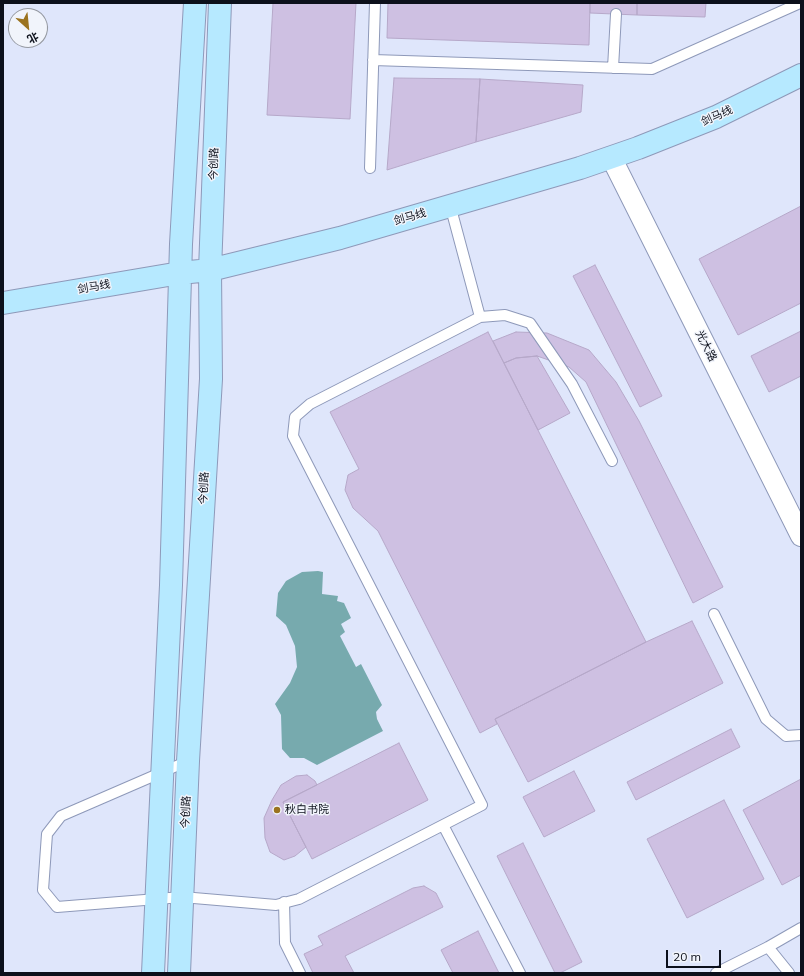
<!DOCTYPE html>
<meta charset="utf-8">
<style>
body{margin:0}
#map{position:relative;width:804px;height:976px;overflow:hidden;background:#dfe6fb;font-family:Mulish,"Noto Sans SC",sans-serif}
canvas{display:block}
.frame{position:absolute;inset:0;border:4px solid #0c101b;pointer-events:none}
.north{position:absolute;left:8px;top:8px;width:40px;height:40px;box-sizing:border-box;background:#f1f4fb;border:1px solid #9599a1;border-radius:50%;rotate:153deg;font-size:11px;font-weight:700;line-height:16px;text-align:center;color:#0c101b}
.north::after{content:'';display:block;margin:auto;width:14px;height:18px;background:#9b731f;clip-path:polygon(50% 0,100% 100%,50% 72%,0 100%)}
.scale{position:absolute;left:666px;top:950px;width:55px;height:18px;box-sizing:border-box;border:2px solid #0c101b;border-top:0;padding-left:5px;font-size:12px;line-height:14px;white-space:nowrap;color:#0c101b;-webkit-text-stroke:3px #f1f4fb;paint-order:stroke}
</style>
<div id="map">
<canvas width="804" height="976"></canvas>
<div class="frame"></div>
<div class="north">北</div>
<div class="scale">20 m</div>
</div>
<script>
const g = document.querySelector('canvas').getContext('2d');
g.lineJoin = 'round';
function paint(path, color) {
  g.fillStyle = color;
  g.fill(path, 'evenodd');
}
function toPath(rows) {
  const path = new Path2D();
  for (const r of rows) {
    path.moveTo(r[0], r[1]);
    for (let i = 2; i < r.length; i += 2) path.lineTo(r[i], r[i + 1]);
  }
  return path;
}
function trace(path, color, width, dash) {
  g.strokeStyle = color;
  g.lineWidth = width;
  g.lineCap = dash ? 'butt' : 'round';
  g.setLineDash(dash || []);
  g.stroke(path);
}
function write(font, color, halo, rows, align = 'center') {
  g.font = font + ' Mulish,"Noto Sans SC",sans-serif';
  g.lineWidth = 3;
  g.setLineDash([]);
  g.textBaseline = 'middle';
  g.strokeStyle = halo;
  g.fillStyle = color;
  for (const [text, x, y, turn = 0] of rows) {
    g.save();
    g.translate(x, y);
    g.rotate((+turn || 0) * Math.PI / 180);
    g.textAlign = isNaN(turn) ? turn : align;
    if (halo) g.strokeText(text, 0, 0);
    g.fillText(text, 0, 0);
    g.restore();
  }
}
const water = toPath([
 [318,571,323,572,322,594,338,596,337,601,344,603,351,618,341,624,345,632,340,636,356,667,361,664,382,705,376,712,377,719,383,731,317,765,304,758,290,758,282,749,281,715,275,704,290,683,297,667,295,646,286,625,276,616,278,593,286,581,302,572]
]);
const building = toPath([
 [273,3,356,3,350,119,267,115,273,3],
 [388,3,590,3,589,45,387,38,388,3],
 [590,3,637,3,637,15,590,13,590,3],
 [637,3,706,3,705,17,637,15,637,3],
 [394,78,480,79,476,142,387,170,394,78],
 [480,79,583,85,581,112,476,142,480,79],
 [801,206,801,303,738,335,699,259,801,206],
 [595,265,662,396,640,407,573,276,595,265],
 [801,331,801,376,769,392,751,356,801,331],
 [488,332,646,642,495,719,497,724,480,733,378,531,353,508,345,490,348,475,359,469,330,412,488,332],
 [516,332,547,333,589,350,616,382,639,421,723,587,693,603,586,382,569,367,537,356,516,358,504,363,493,341,516,332],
 [537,356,570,413,538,430,504,363,516,358,537,356],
 [692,621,723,683,528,782,495,719,646,642,692,621],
 [731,729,740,747,636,800,627,782,731,729],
 [399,743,428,800,312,859,283,802,399,743],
 [574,771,595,811,544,837,523,797,574,771],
 [307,775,315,781,317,785,283,802,306,847,295,856,284,860,270,852,265,838,264,818,272,800,281,785,296,776,307,775],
 [801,779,801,875,782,885,743,810,801,779],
 [724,800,764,879,687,918,647,839,724,800],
 [523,843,582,962,560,973,555,973,497,856,523,843],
 [424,886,436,893,443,907,345,956,354,973,313,973,304,954,323,945,318,936,413,888,424,886],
 [478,931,499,973,453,973,441,950,478,931]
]);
const service = toPath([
 [373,60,652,69,800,3],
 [613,68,616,14],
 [370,168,375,3],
 [450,205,480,317],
 [714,614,766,719,786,736,801,735],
 [188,761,61,816,47,834,43,890,57,907,182,897,276,905,299,899,482,805,293,436,295,417,310,404,480,317,505,315,530,323,572,384,612,461],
 [443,825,520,973],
 [284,902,285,943,300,973],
 [768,947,789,973],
 [716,973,768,947,801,928]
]);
const minor = toPath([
 [611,157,801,536]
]);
const secondary = toPath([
 [3,303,180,273,210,270,340,238,580,168,638,148,716,117,801,75],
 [153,973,171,585,181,244,195,3],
 [179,973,188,761,211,379,210,270,220,3]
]);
const markers = [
 [277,810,4,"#9b731f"]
];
const streetNames = [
 ["剑马线",717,116,-24],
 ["今创路",214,164,-88],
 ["剑马线",410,217,-16],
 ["剑马线",94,287,-10],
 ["光大路",706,346,63],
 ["今创路",204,488,-87],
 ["今创路",186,812,-87]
];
const poiNames = [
 ["秋白书院",285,810]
];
paint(water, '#77aaae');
paint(building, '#cec0e2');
trace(building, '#b6a8c9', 1);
trace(service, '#8e99b9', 12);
trace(minor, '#8e99b9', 22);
trace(secondary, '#8e99b9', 24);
trace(service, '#fff', 10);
trace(minor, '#fff', 20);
trace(secondary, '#b6e9ff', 22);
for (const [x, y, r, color] of markers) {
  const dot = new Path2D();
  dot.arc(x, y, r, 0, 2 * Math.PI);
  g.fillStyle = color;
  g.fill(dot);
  trace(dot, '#f1f4fb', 1.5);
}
write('11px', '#0c101b', '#f1f4fb', streetNames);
write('11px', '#0c101b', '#f1f4fb', poiNames, 'left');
</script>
